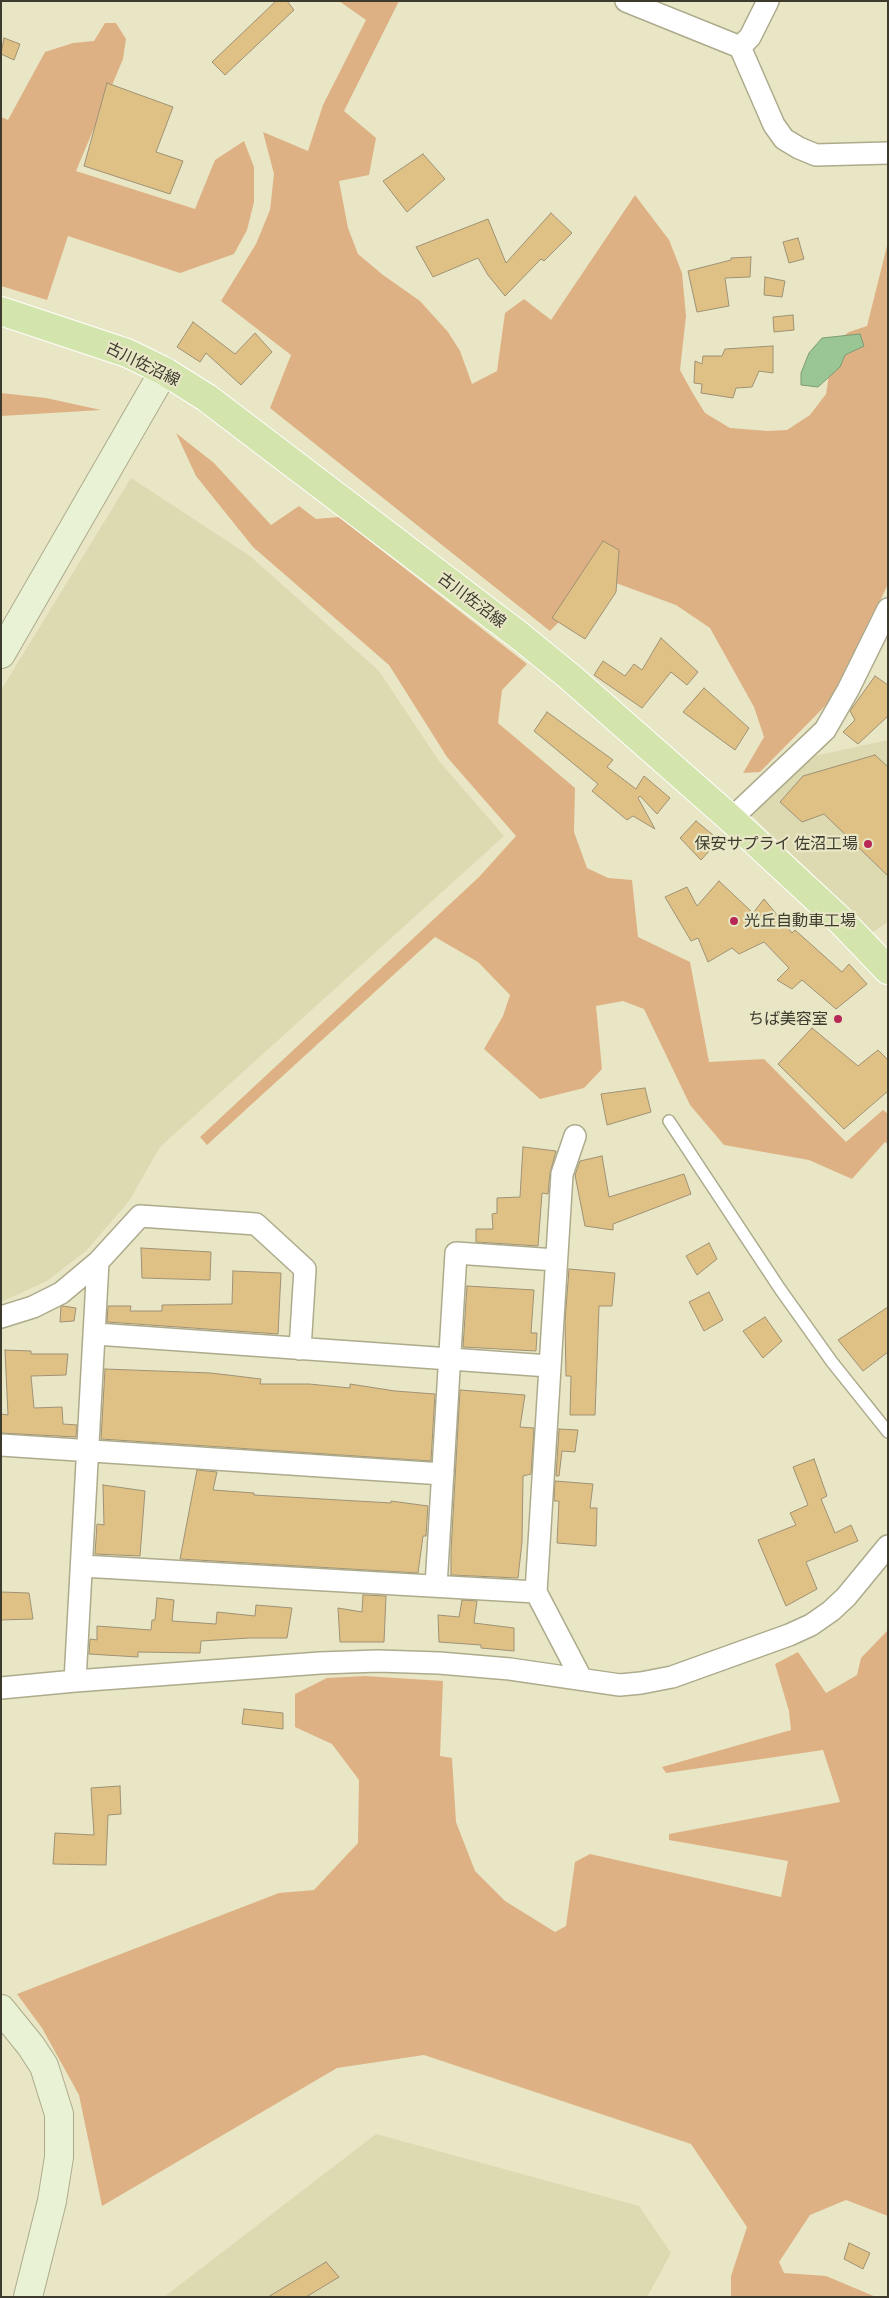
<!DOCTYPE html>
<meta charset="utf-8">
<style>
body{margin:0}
#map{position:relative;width:889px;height:2298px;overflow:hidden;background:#e8e6c5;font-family:"Exo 2",sans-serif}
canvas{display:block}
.frame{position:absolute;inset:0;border:2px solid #3c3b2e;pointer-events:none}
</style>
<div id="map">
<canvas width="889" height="2298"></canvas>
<div class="frame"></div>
</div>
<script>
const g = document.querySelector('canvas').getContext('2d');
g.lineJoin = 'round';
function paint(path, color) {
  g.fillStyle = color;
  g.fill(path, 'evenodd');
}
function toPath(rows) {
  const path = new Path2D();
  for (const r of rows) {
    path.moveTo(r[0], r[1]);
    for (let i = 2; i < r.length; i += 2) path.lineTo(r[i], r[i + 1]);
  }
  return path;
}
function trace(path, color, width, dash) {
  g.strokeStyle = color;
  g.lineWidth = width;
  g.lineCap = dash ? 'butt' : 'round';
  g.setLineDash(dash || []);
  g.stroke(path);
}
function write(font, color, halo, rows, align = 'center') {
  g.font = font + ' "Exo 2","Noto Sans JP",sans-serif';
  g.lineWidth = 4.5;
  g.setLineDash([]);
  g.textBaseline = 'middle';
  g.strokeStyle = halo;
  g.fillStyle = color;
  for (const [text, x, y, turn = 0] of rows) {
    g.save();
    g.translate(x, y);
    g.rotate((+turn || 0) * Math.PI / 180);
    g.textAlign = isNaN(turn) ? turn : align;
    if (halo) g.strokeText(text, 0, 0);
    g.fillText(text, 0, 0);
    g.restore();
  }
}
const built = toPath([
 [131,478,250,556,379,671,439,761,504,836,160,1147,129,1201,87,1250,47,1281,1,1302,1,690],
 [888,740,888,922,873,932,751,815,814,756],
 [376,2134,639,2206,671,2253,647,2297,164,2297]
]);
const green = toPath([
 [339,1,399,1,344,111,376,138,369,175,339,181,348,228,358,254,383,275,420,301,448,332,460,351,472,384,497,371,505,313,524,299,551,320,635,195,669,240,682,273,686,316,680,370,692,392,705,413,730,428,768,431,787,430,810,415,826,394,834,343,849,332,867,326,888,242,888,584,840,686,827,704,760,772,743,773,764,737,754,707,710,628,676,605,602,578,550,631,270,408,291,355,221,301,256,244,270,210,274,174,263,132,308,151,323,105,366,20],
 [105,23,116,23,126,39,123,59,76,171,195,209,215,160,244,141,254,167,254,202,247,230,234,254,180,273,68,236,47,300,1,286,1,117,8,120,45,52,73,43,94,41],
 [1,393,46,398,101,410,1,416],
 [176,433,214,463,271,525,299,506,316,519,339,517,527,664,502,690,498,723,575,788,574,832,587,868,608,878,632,880,638,937,690,962,709,1062,764,1059,846,1142,883,1110,888,1114,888,1144,885,1142,852,1179,809,1160,724,1145,690,1105,644,1009,623,1001,596,1006,602,1069,584,1088,540,1099,484,1049,503,1016,510,995,478,962,435,937,207,1145,200,1137,479,877,516,836,447,757,389,665,253,547,196,476],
 [888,1630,888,2216,846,2200,810,2215,779,2262,784,2273,826,2276,876,2297,731,2297,731,2276,747,2227,691,2144,424,2055,337,2068,102,2206,79,2095,42,2028,17,1994,279,1893,314,1890,358,1843,359,1780,332,1744,295,1727,295,1694,327,1678,365,1676,443,1681,440,1756,452,1758,456,1822,475,1871,505,1901,555,1932,566,1926,575,1862,590,1854,781,1897,788,1861,669,1840,669,1834,840,1802,823,1750,666,1773,662,1767,791,1730,789,1711,775,1664,798,1652,826,1693,857,1675,861,1658]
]);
const water = toPath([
 [860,334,864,346,845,355,840,367,818,387,801,385,801,373,809,353,822,338,860,334]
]);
const building = toPath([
 [276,1,287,1,294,10,225,75,212,62,276,1],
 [4,38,20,44,14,60,1,54,4,38],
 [107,83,173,107,156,152,183,161,170,194,84,166,107,83],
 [423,154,445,179,407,212,383,181,423,154],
 [551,213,572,233,544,261,541,259,505,296,488,275,478,258,433,277,416,247,488,219,506,263,551,213],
 [798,238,804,259,789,263,783,242,798,238],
 [751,257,750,277,725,278,729,306,697,312,688,271,731,260,731,258,751,257],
 [765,277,785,281,782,297,764,295,765,277],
 [793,315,794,330,774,332,773,317,793,315],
 [193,322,235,354,255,333,272,352,241,385,206,353,200,362,177,347,193,322],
 [773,346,773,373,759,371,752,387,736,388,733,398,701,393,702,384,694,383,695,361,702,364,703,356,722,356,725,349,773,346],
 [603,541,619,550,616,592,585,639,552,618,603,541],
 [661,638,698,672,687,685,671,672,642,708,594,675,603,661,625,676,634,664,642,670,661,638],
 [875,676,888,685,888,716,858,744,843,732,855,720,850,711,875,676],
 [704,688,749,728,735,750,683,712,704,688],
 [547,712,613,760,607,767,636,789,644,776,670,798,657,814,640,796,638,798,655,829,633,816,627,820,592,791,598,784,534,731,547,712],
 [875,755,888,767,888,876,824,814,802,822,780,802,803,776,875,755],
 [696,821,719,840,701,860,680,838,696,821],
 [719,881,753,913,764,899,792,933,795,930,842,972,849,964,867,984,836,1009,802,980,792,989,777,980,789,968,764,942,739,954,732,948,708,962,698,938,691,941,665,897,687,887,697,906,719,881],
 [812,1028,858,1066,878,1050,888,1060,888,1091,844,1129,778,1064,812,1028],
 [645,1088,651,1112,607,1125,601,1094,645,1088],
 [523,1147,556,1151,550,1173,548,1194,542,1193,538,1246,476,1242,476,1229,493,1229,492,1214,497,1213,497,1198,520,1197,523,1147],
 [602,1156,609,1197,684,1174,691,1194,613,1224,613,1230,585,1226,575,1175,580,1161,602,1156],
 [709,1243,717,1259,697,1275,686,1256,709,1243],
 [141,1248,211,1252,210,1280,142,1278,141,1248],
 [569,1269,615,1273,612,1306,599,1306,595,1415,570,1415,571,1376,566,1376,565,1321,569,1269],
 [233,1271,281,1273,278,1334,107,1322,108,1306,131,1306,130,1311,162,1311,162,1305,232,1304,233,1271],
 [467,1286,534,1290,531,1333,537,1333,536,1351,463,1347,467,1286],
 [709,1292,723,1320,704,1331,689,1302,709,1292],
 [63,1306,76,1308,74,1321,60,1322,61,1307,63,1306],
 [888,1307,888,1352,863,1371,838,1340,888,1307],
 [765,1317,782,1341,763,1358,743,1331,765,1317],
 [5,1350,31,1351,31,1354,68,1354,66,1375,31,1376,34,1408,62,1407,63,1424,77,1425,76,1437,1,1433,1,1414,8,1415,5,1350],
 [105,1369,211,1373,261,1379,260,1384,309,1384,350,1388,350,1384,395,1391,435,1394,431,1461,101,1439,105,1369],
 [460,1390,525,1395,520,1427,534,1428,531,1474,523,1476,522,1542,518,1578,451,1575,451,1551,460,1390],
 [559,1429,578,1430,575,1452,562,1451,559,1476,556,1476,559,1429],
 [814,1459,827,1496,821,1499,835,1533,851,1525,858,1541,806,1562,817,1589,786,1606,758,1540,796,1525,790,1513,808,1505,793,1467,814,1459],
 [197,1470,217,1472,213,1490,254,1493,254,1495,391,1503,391,1501,428,1506,426,1536,423,1536,418,1573,180,1559,197,1470],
 [555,1481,593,1484,590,1508,597,1508,596,1546,557,1543,559,1501,554,1501,555,1481],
 [103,1485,145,1491,140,1556,95,1554,97,1524,104,1525,103,1485],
 [1,1592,29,1593,33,1619,1,1620,1,1592],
 [363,1595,386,1596,384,1642,340,1642,338,1608,362,1612,363,1595],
 [157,1598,174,1600,172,1621,216,1624,217,1612,255,1616,256,1605,292,1608,287,1638,249,1638,201,1641,200,1653,138,1652,138,1657,89,1654,90,1639,97,1640,97,1626,151,1630,152,1620,155,1620,157,1598],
 [462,1600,477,1601,474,1623,514,1628,514,1651,481,1648,481,1645,439,1642,438,1615,459,1617,462,1600],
 [244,1709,283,1713,283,1729,242,1724,244,1709],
 [120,1786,121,1814,108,1815,106,1865,53,1864,55,1833,94,1835,91,1788,120,1786],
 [849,2243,870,2253,863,2269,844,2259,849,2243],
 [326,2262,339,2277,306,2297,268,2297,326,2262]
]);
const lane = toPath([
 [669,1121,780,1289,832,1362,888,1432]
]);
const street = toPath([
 [626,1,740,47,774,125,784,139,799,148,816,155,888,153],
 [740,47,750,37,768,1],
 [731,819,825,730,848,690,888,609],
 [575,1136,562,1174,536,1592,581,1678],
 [1,1317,33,1307,61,1293,98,1262,140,1216,256,1224,305,1269,300,1349],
 [96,1334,549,1366],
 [1,1445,443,1474],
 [82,1566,536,1592],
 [436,1586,456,1253,556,1260],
 [75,1681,98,1262],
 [1,1688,75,1681,320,1663,378,1661,439,1663,510,1669,620,1685,641,1683,672,1677,789,1635,811,1625,831,1611,846,1597,888,1546]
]);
const secondary = toPath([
 [1,654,164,371],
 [1,2009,31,2046,44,2066,59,2114,59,2157,52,2201,28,2297]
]);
const primary = toPath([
 [1,311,127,353,164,371,207,398,521,637,570,677,731,819,842,922,888,970]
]);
const markers = [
 [868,844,5,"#b72856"],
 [734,921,5,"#b72856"],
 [838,1019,5,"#b72856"]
];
const streetNames = [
 ["古川佐沼線",143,364,26],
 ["古川佐沼線",472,600,37]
];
const poiNames = [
 ["保安サプライ 佐沼工場",858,844],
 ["光丘自動車工場",744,921,"left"],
 ["ちば美容室",828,1019]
];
paint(built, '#dddab2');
paint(green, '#deb185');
paint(water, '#99c694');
trace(water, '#7d9c75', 1);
paint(building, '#dfc185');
trace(building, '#9f9174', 1);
trace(lane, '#adab8c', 14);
trace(street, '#adab8c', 24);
trace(secondary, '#adab8c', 30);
trace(primary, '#fff', 30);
trace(lane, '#fff', 11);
trace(street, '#fff', 21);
trace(secondary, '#e9f2d5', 28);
trace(primary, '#d3e4ac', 28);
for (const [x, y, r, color] of markers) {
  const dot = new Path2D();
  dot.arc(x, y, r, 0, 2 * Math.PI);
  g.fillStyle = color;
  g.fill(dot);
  trace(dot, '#e8e6c5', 2);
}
write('16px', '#3c3b2e', '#e8e6c5', streetNames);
write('16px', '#3c3b2e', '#e8e6c5', poiNames, 'right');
</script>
